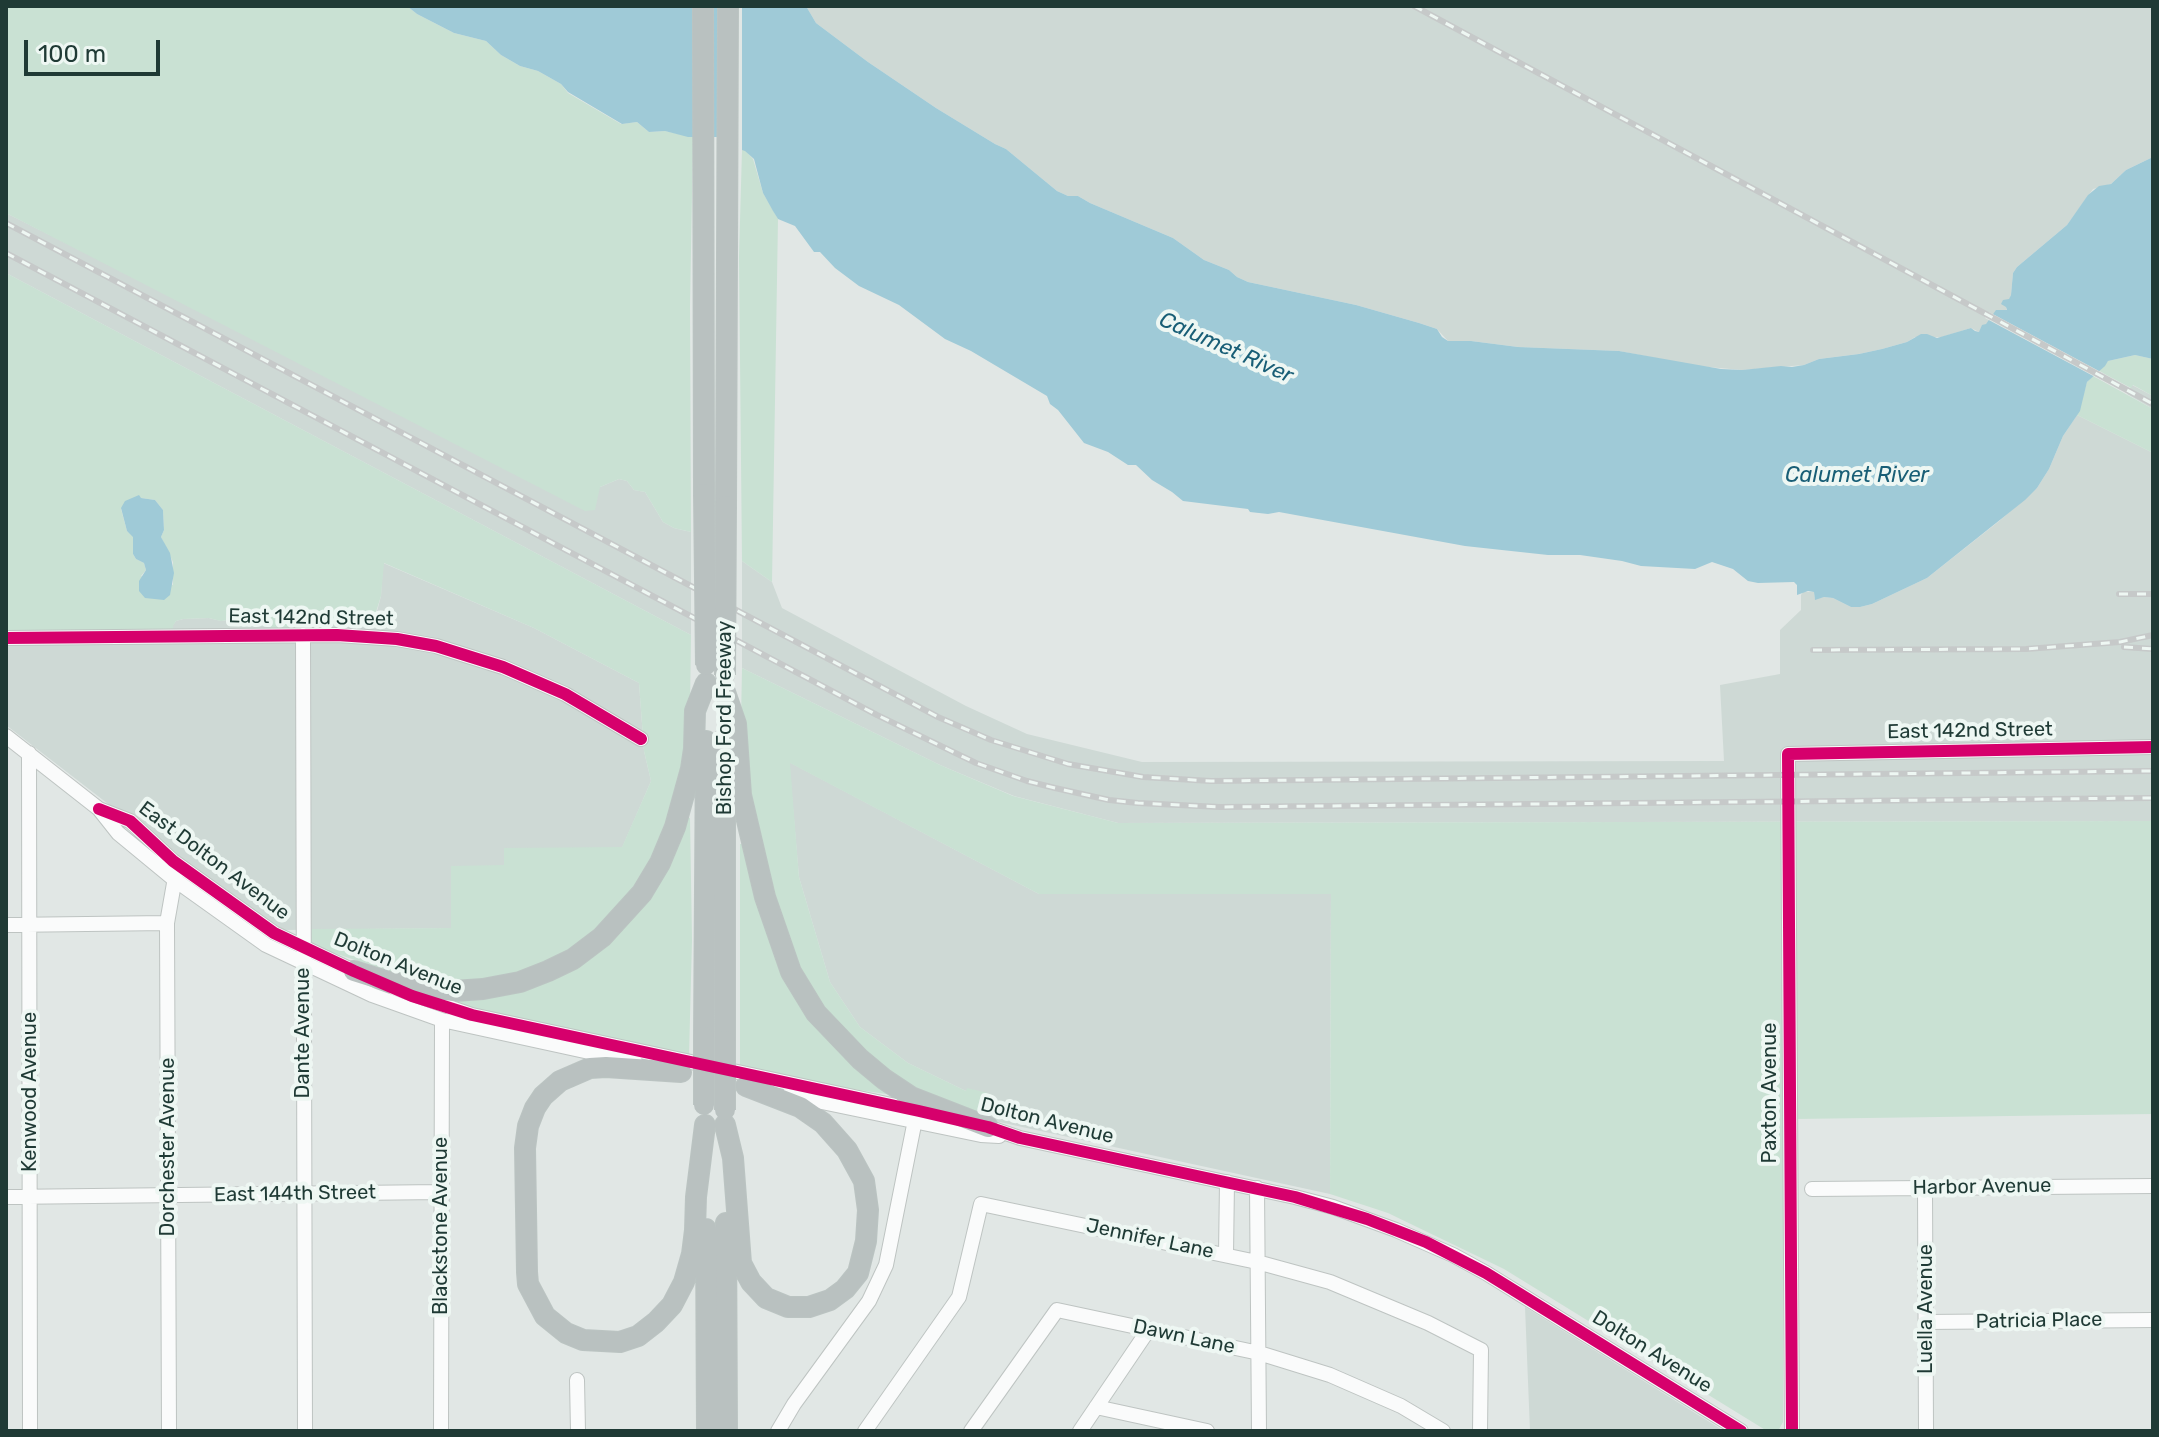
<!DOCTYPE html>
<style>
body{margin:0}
#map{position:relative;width:2159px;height:1437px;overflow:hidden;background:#e1e7e5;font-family:Rubik,sans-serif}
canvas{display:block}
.frame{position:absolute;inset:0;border:8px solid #1f3a35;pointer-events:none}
.scale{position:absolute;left:24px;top:40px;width:136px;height:36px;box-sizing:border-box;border:4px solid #1f3a35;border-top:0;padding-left:10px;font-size:24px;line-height:28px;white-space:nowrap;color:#1f3a35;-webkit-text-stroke:6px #eef7f3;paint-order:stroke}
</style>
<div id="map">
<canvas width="2159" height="1437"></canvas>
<div class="frame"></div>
<div class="scale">100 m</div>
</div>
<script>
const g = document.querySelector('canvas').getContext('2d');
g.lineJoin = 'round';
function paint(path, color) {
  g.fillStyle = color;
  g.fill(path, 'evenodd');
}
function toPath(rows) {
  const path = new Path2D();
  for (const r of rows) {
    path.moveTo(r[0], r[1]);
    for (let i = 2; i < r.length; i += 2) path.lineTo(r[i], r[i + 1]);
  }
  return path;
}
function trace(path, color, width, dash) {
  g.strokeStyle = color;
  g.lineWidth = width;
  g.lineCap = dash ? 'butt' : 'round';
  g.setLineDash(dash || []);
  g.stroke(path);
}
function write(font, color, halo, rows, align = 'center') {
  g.font = font + ' Rubik,sans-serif';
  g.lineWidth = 8;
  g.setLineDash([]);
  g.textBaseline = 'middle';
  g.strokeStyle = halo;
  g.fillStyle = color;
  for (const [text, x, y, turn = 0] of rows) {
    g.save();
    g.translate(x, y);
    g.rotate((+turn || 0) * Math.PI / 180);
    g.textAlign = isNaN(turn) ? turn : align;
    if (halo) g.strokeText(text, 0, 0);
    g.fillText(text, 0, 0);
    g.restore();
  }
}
const built = toPath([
 [806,6,2153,6,2153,157,2126,170,2111,184,2093,189,2067,225,2017,267,2013,273,2011,295,2006,307,2007,311,1986,324,1979,332,1971,328,1942,337,1915,337,1907,342,1882,349,1859,354,1819,359,1804,365,1742,370,1697,366,1619,351,1518,347,1471,341,1448,341,1437,329,1419,323,1356,305,1248,282,1237,277,1229,270,1204,260,1173,238,1090,203,1078,196,1068,196,1057,191,1006,149,995,144,936,108,868,62,816,23],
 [6,213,157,289,600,487,619,479,627,481,634,490,645,492,663,522,674,528,691,532,691,635,6,273],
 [2132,385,2153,396,2153,409,2127,394],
 [2077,415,2153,453,2153,821,1118,823,1014,796,940,765,742,668,742,561,772,582,782,608,966,706,1027,734,1142,762,1724,761,1720,685,1780,674,1780,630,1801,610,1801,595,1803,592,1814,592,1815,599,1824,597,1833,598,1851,607,1860,607,1872,604,1927,578,1998,522,2037,488,2049,469,2063,436],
 [383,563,534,628,639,683,644,751,651,781,622,848,505,848,504,865,451,928,285,930,253,913,191,868,6,725,6,642,173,631,172,626,176,621,183,619,209,618,221,621,242,618,250,615,350,620,361,624,375,619,381,596],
 [789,762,1039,894,1331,894,1330,1194,981,1118,966,1091,908,1063,860,1027,830,982,799,877],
 [1525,1307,1724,1431,1530,1431]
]);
const green = toPath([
 [6,6,407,6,417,14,454,33,486,41,501,55,520,66,538,71,561,84,568,93,621,124,637,122,649,132,665,131,693,137,690,306,691,532,674,528,663,522,645,492,634,490,627,481,619,479,600,487,595,510,585,511,6,213],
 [742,150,745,150,753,159,763,193,778,219,772,582,742,561,739,257],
 [6,273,691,635,690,709,681,782,671,818,650,864,627,903,600,933,530,972,466,984,403,976,337,954,318,950,310,941,310,929,451,928,451,866,504,865,504,848,622,847,651,781,644,751,639,683,534,628,384,563,381,596,372,625,350,620,326,619,324,624,320,628,277,629,256,624,249,615,242,618,221,621,209,618,183,619,176,621,173,626,173,631,6,634],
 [141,498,155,500,163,510,164,530,161,537,173,562,173,585,141,576,146,570,144,563,136,559,133,554,133,536,127,531,121,509],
 [2135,355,2153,359,2153,396,2133,385,2131,388,2099,371,2108,361],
 [2093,376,2153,409,2153,453,2077,415,2087,382],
 [742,668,940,765,1013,796,1118,823,2153,821,2153,1114,1795,1119,1783,885,1783,1422,1778,1431,1767,1431,1504,1269,1388,1213,1330,1194,1331,894,1039,894,790,763,799,877,830,982,860,1027,908,1063,966,1091,967,1088,988,1093,985,1114,981,1118,919,1093,872,1062,825,1012,795,963,752,822,741,722],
 [685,816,690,818,692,940,689,1056,474,1009,432,993,454,996,611,937],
 [740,844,744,844,776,952,892,1095,814,1083,740,1066]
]);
const water = toPath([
 [407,6,806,6,816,23,868,62,936,108,995,144,1006,149,1057,191,1068,196,1078,196,1090,203,1173,238,1204,260,1229,270,1237,277,1248,282,1356,305,1419,323,1437,329,1442,337,1448,341,1471,341,1518,347,1619,351,1721,369,1742,370,1781,366,1792,367,1804,365,1819,359,1859,354,1882,349,1907,342,1921,334,1927,334,1937,338,1971,328,1975,331,1979,332,1982,325,1986,324,1996,310,2007,310,2006,307,2001,304,2003,300,2009,299,2011,295,2013,273,2017,267,2067,225,2088,195,2099,186,2111,184,2126,170,2153,157,2153,359,2135,355,2108,361,2105,366,2087,382,2080,411,2063,436,2049,469,2037,488,2025,500,1927,578,1872,604,1860,607,1851,607,1833,598,1824,597,1815,600,1814,592,1808,591,1797,595,1797,585,1794,582,1758,583,1748,581,1733,569,1712,562,1695,569,1641,566,1622,561,1580,555,1548,555,1465,546,1279,512,1268,514,1250,512,1248,509,1183,501,1172,492,1152,480,1136,465,1128,465,1108,452,1084,443,1058,410,1050,404,1047,396,971,351,945,339,899,305,859,286,835,268,820,252,814,252,795,226,778,219,773,211,763,193,754,159,745,151,742,150,742,143,722,137,688,137,665,131,649,132,637,122,622,124,568,92,561,84,538,71,520,66,501,55,486,41,454,33,417,14],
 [139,495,141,498,155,500,163,510,164,530,161,537,170,553,174,573,170,595,164,600,145,598,139,591,139,581,146,570,144,563,136,559,133,554,133,537,127,531,121,508,125,501]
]);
const pier = toPath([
 [719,6,742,6,742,154,739,152,738,146,736,144],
 [1989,312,2099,371,2103,373,2097,378,1985,318]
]);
const minor = toPath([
 [303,635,305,1431],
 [6,638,337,635,397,639,436,646,503,667,565,694,641,739],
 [6,736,99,809,118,833,175,880,266,945,372,995,442,1020,635,1062],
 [29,753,30,1431],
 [99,809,130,821,173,861,274,933,360,974],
 [6,925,167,923],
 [394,988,472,1015,938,1115],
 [788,1095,981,1135,999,1136],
 [982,1125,1020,1138,1295,1197,1333,1207,1396,1230,1453,1255,1486,1273,1741,1431],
 [1257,1188,1259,1431],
 [1925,1188,1926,1431],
 [1812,1189,2153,1186],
 [6,1197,440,1192],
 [1226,1255,1227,1182],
 [1926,1322,2153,1320],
 [577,1380,578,1431],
 [1096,1407,1207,1431],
 [169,1431,167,923,176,872],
 [441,1431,442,1020],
 [778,1431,794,1404,869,1301,886,1265,916,1115],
 [865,1431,959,1297,981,1204,1257,1262,1330,1282,1428,1323,1481,1350,1480,1431],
 [971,1431,1057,1310,1259,1353,1330,1375,1401,1406,1443,1431],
 [1080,1431,1149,1329],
 [1792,1431,1788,754,2153,747]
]);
const highway = toPath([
 [703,6,704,494],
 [726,506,728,6],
 [725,692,736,724,741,795,765,897,791,972,816,1013,860,1059,884,1079,911,1097,988,1127],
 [725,737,725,1041],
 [354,971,389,982,429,988,454,991,483,989,520,982,548,971,573,959,602,937,642,893,660,863,675,827,691,769,694,749,695,711,706,683],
 [704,1037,706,741],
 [681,1072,606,1067,590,1068,560,1081,543,1096,535,1108,528,1126,525,1148,527,1272,528,1284,545,1316,566,1333,583,1340,620,1342,638,1336,656,1322,672,1305,684,1282,692,1254,695,1230,696,1197,705,1125],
 [725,1125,733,1158,741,1263,751,1282,766,1298,788,1307,809,1307,830,1300,845,1289,858,1273,866,1241,868,1210,864,1181,847,1150,823,1123,800,1107,746,1086],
 [726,1223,727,1431],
 [706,1229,707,1431]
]);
const rail = toPath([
 [1414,6,2153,404],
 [6,223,938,717,991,740,1068,764,1143,777,1211,781,2153,771],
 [6,253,877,715,976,763,1027,781,1055,788,1109,800,1138,803,1220,807,2153,798],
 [2119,594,2153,594],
 [2124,647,2153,649],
 [1813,650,2026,649,2120,642,2153,635]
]);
const highwayBridge = toPath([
 [704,494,706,665],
 [725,675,726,506],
 [704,1037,704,1105],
 [725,1041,725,1110]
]);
const cycleway = toPath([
 [6,638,337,635,397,639,436,646,503,667,565,694,641,739],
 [99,809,130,821,173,861,274,933,354,971,412,996,472,1015,919,1111,988,1127,1020,1138,1295,1197,1367,1219,1426,1242,1486,1273,1741,1431],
 [1792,1431,1788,754,2153,747]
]);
const streetNames = [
 ["East 142nd Street",311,618,1],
 ["Bishop Ford Freeway",725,718,-90],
 ["East 142nd Street",1970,731,-1],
 ["East Dolton Avenue",214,861,37],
 ["Dolton Avenue",398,964,22],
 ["Dante Avenue",303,1033,-90],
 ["Kenwood Avenue",30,1092,-90],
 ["Paxton Avenue",1770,1093,-90],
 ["Dolton Avenue",1047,1121,14],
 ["Dorchester Avenue",168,1147,-90],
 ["Harbor Avenue",1982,1187,-1],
 ["East 144th Street",295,1194,-1],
 ["Blackstone Avenue",441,1226,-90],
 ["Jennifer Lane",1150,1239,12],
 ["Luella Avenue",1926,1309,-90],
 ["Patricia Place",2039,1321,-1],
 ["Dawn Lane",1184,1337,12],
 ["Dolton Avenue",1652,1352,32]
];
const waterNames = [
 ["Calumet River",1226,348,24],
 ["Calumet River",1857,476]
];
paint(built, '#ced9d5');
paint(green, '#c9e1d3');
paint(water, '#9fcad7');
paint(pier, '#e1e7e5');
trace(minor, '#bec4c2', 16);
trace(highway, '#bbc4c2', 22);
trace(minor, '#fafbfb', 14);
trace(highway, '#b9c1c0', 20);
trace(rail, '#c6c9c9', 6);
trace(rail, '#eef7f3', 3, [9]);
trace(highwayBridge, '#bbc4c2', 22, []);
trace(highwayBridge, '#b9c1c0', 20);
trace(cycleway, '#d6006c', 12);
write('20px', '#1f3a35', '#eef7f3', streetNames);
write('italic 22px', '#185e76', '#eef7f3', waterNames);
</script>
